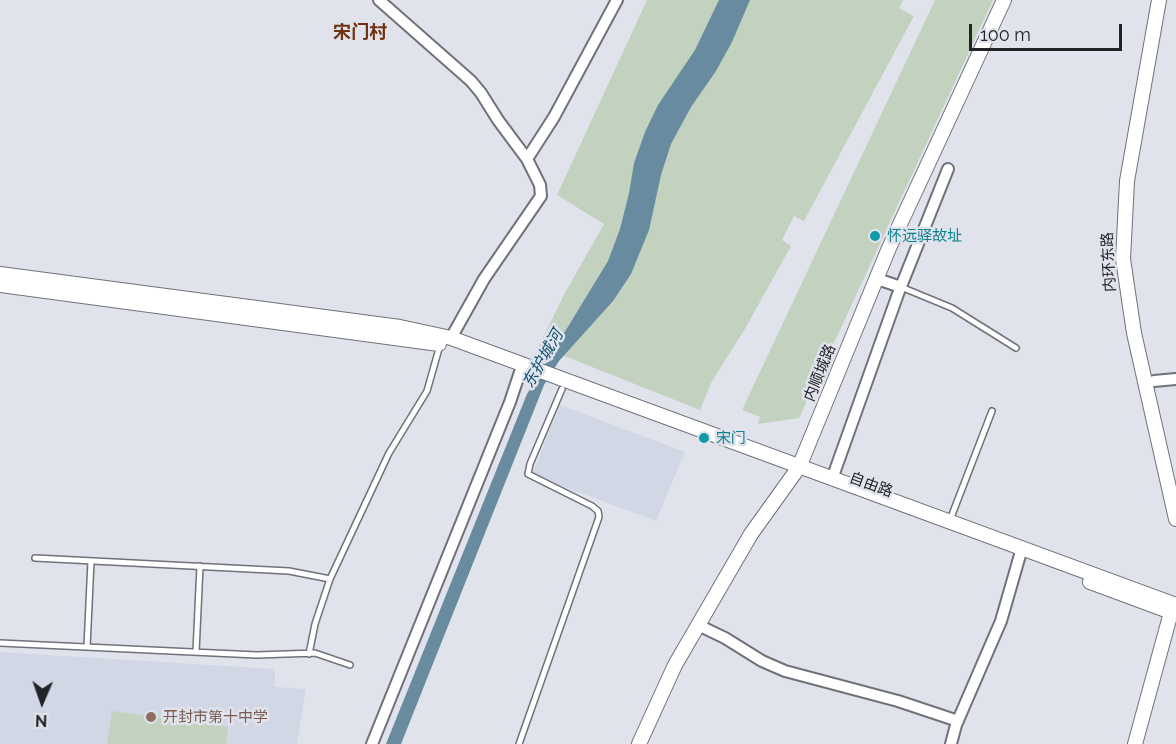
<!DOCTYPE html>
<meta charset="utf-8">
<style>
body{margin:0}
#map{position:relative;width:1176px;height:744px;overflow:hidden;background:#e1e3ec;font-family:Raleway,sans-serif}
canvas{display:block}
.north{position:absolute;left:12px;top:672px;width:60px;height:60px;-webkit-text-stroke:4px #e1e3ec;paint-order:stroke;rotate:182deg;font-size:16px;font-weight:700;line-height:24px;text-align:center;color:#222326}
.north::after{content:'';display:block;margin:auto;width:21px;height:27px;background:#222326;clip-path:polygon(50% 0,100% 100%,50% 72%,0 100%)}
.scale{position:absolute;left:969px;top:24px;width:153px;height:27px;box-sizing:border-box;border:3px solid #222326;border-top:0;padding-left:8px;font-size:18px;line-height:21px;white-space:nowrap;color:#222326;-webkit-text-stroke:4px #e1e3ec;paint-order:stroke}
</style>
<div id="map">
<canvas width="1176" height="744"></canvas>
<div class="north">N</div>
<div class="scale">100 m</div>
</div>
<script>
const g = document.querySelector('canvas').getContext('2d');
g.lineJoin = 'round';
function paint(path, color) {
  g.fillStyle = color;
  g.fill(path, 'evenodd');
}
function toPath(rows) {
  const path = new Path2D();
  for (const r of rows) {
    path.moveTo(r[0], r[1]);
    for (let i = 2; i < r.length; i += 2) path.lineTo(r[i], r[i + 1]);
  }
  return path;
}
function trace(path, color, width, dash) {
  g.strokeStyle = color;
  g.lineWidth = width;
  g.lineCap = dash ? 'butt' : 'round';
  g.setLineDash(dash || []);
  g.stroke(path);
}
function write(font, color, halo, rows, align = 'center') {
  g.font = font + ' Raleway,"Noto Sans SC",sans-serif';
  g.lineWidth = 5;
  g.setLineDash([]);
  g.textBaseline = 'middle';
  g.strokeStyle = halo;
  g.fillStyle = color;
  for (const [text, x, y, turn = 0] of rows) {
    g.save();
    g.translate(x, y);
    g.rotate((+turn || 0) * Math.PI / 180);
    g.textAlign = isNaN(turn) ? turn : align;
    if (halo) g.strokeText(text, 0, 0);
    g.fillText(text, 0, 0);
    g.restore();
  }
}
const built = toPath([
 [560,405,685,452,656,521,532,475],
 [0,652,275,669,275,687,306,689,297,744,0,744]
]);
const green = toPath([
 [647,0,903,0,899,8,914,16,804,221,794,216,782,240,791,246,746,327,711,383,700,410,539,346,565,293,604,224,557,195],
 [935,0,993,0,799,418,758,424,760,417,742,410],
 [112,711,228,727,226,744,107,744]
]);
const water = toPath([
 [719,0,750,0,732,42,716,71,691,107,671,144,661,175,649,230,631,274,613,301,559,361,544,385,401,744,386,744,527,394,608,261,620,229,629,193,634,163,645,132,658,105,695,50]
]);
const service = toPath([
 [901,287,952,308,1016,348],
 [950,520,992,411],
 [35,558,289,571,330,579],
 [0,643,257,655,315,653,350,665],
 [87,647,91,561],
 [196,652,200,566],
 [309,654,315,624,330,579,389,453,427,391,440,345],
 [519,744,599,517,598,511,592,506,528,474,530,464,562,389]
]);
const minor = toPath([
 [379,0,471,81,481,93,498,120,527,159,540,185,541,196,484,279,451,338],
 [527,159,554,117,617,0],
 [877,279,901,287],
 [1154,381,1176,379],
 [832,479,898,294,948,169],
 [698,625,725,638,762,661,785,671,898,701,958,721],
 [372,744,510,402,520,372],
 [951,744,956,725,1001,621,1022,548]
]);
const tertiary = toPath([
 [1159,0,1127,181,1123,259,1134,333,1176,519],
 [0,274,400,327,451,338,1176,605],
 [0,285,439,344],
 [1090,582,1171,612,1176,611],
 [639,744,675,665,751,534,799,467,889,248,1004,0],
 [1135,744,1173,605]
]);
const markers = [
 [875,236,6,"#0f9aa8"],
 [704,438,6,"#0f9aa8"],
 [151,717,6,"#8d6e63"]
];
const cultureNames = [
 ["怀远驿故址",887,236],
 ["宋门",716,438]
];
const streetNames = [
 ["内环东路",1109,262,-93],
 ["内顺城路",820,373,-68],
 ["自由路",871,485,20]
];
const educationNames = [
 ["开封市第十中学",163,717]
];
const waterNames = [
 ["东护城河",543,359,-60]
];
const quarterNames = [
 ["宋门村",360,33]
];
paint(built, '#d2d7e6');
paint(green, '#c2d2bf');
paint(water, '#688ba0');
trace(service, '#707279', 8);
trace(minor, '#707279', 14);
trace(tertiary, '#707279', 16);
trace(service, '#fff', 5);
trace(minor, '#fff', 10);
trace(tertiary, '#fff', 14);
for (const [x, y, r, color] of markers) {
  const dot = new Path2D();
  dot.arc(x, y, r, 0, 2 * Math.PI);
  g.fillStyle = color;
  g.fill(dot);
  trace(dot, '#e1e3ec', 2);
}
write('15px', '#0d838f', '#e1e3ec', cultureNames, 'left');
write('15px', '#222326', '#e1e3ec', streetNames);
write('15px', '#785e54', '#e1e3ec', educationNames, 'left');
write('italic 16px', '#0e506f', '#e1e3ec', waterNames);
write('bold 18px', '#70310f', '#e1e3ec', quarterNames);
</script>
